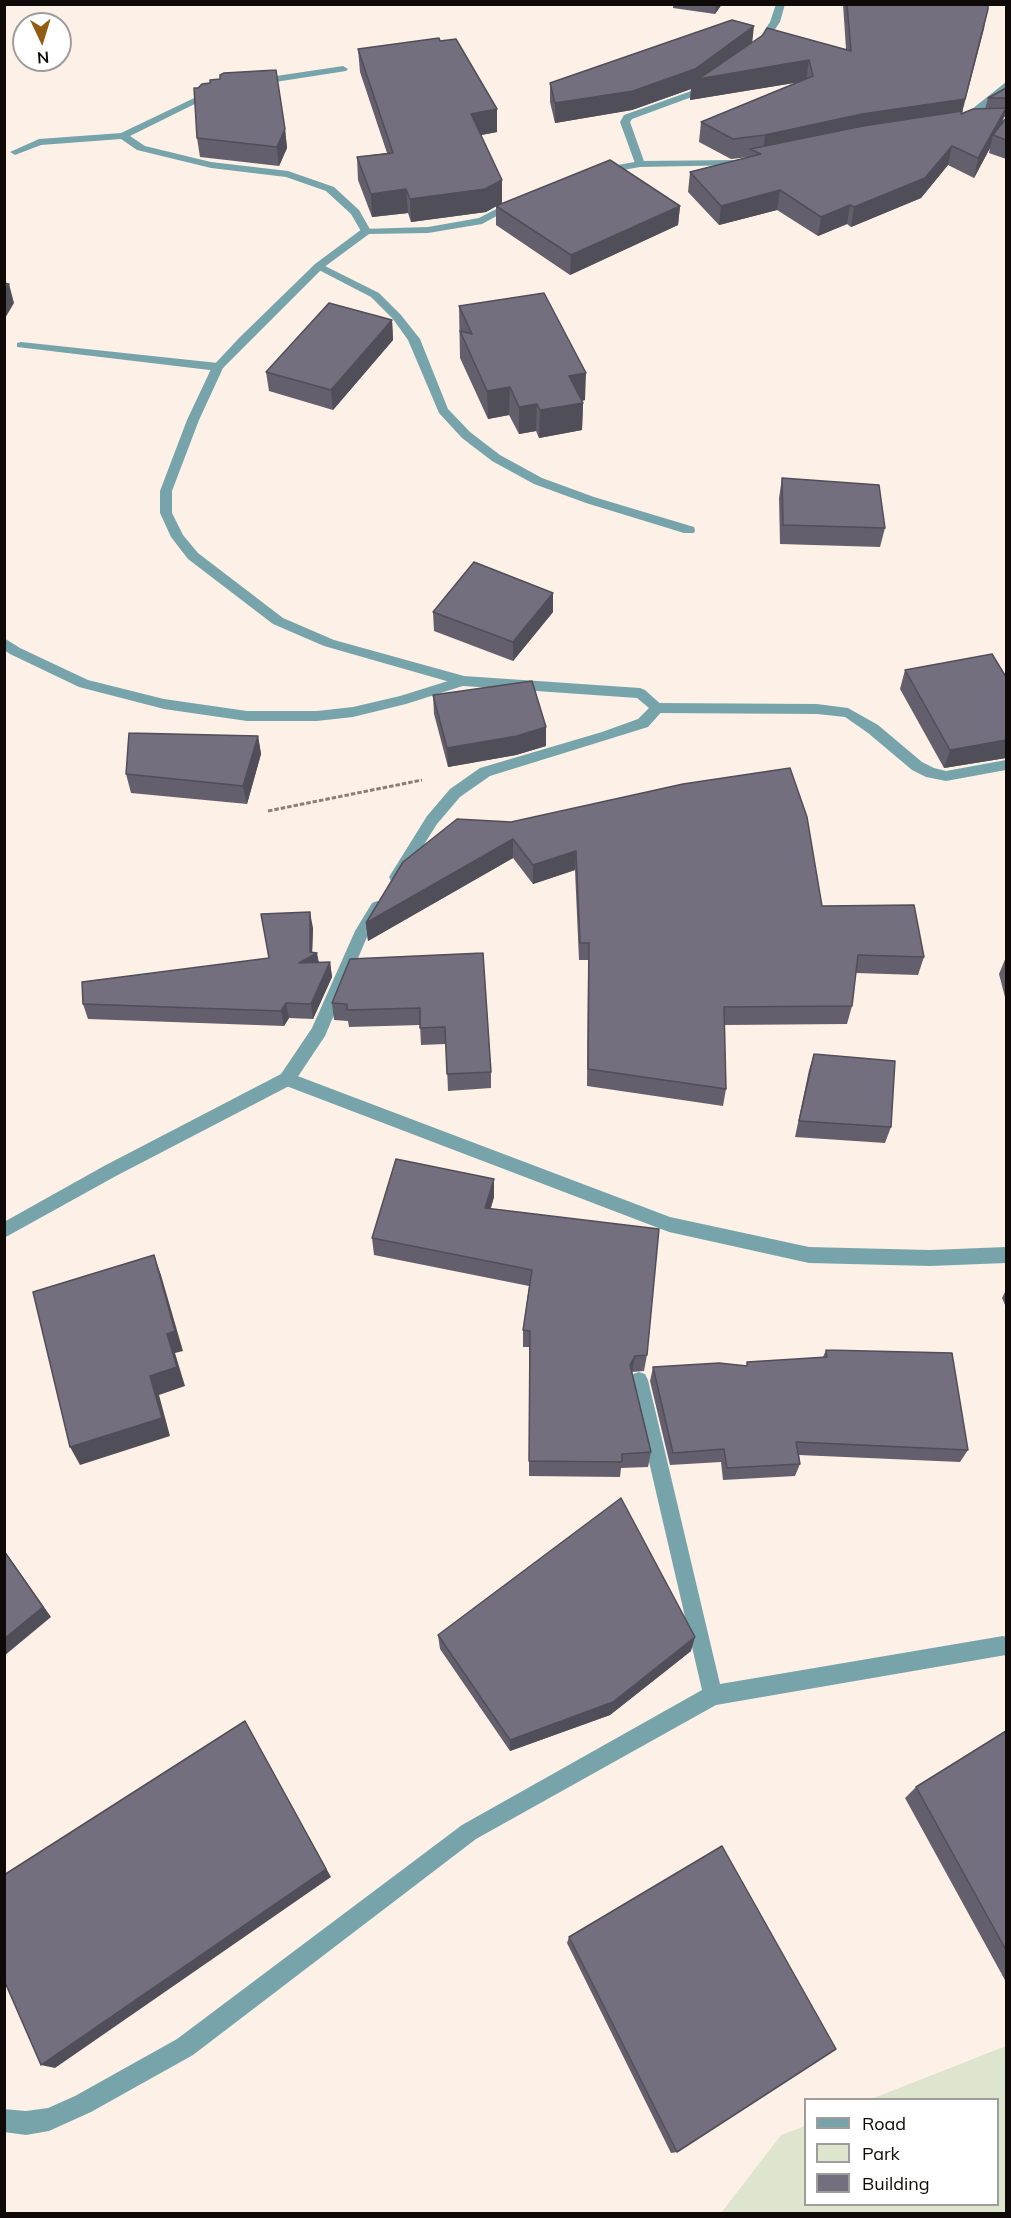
<!DOCTYPE html>
<style>
body{margin:0}
#map{position:relative;width:1011px;height:2218px;overflow:hidden;background:#fdf1e7;font-family:Mulish,sans-serif}
canvas{display:block}
.frame{position:absolute;inset:0;border:6px solid #0f0a07;pointer-events:none}
.legend{position:absolute;left:804px;top:2098px;width:195px;height:108px;box-sizing:border-box;background:#fff;border:2px solid #9f9d9c;margin:0;padding:8px 10px;list-style:none;font-size:18px;color:#0f0a07}
.legend li{display:flex;align-items:center;gap:12px;height:30px}
.legend b{width:30px;border:2px solid #9f9d9c}
.north{position:absolute;left:12px;top:12px;width:60px;height:60px;box-sizing:border-box;background:#fff;border:2px solid #9f9d9c;border-radius:50%;rotate:176deg;font-size:16px;font-weight:700;line-height:24px;text-align:center;color:#0f0a07}
.north::after{content:'';display:block;margin:auto;width:21px;height:27px;background:#925d12;clip-path:polygon(50% 0,100% 100%,50% 72%,0 100%)}
</style>
<div id="map">
<canvas width="1011" height="2218"></canvas>
<div class="frame"></div>
<ul class="legend">
<li><b style="height:8px;background:#77a4ab"></b>Road</li>
<li><b style="height:16px;background:#dee5cf"></b>Park</li>
<li><b style="height:16px;background:#736f7e"></b>Building</li>
</ul>
<div class="north">N</div>
</div>
<script>
const g = document.querySelector('canvas').getContext('2d');
g.lineJoin = 'round';
function paint(path, color) {
  g.fillStyle = color;
  g.fill(path, 'evenodd');
}
function toPath(rows) {
  const path = new Path2D();
  for (const r of rows) {
    path.moveTo(r[0], r[1]);
    for (let i = 2; i < r.length; i += 2) path.lineTo(r[i], r[i + 1]);
  }
  return path;
}
function trace(path, color, width, dash) {
  g.strokeStyle = color;
  g.lineWidth = width;
  g.lineCap = dash ? 'butt' : 'round';
  g.setLineDash(dash || []);
  g.stroke(path);
}
const green = toPath([
 [1006,2046,1006,2213,721,2213,781,2135,805,2126,806,2204,998,2204,998,2100,871,2099]
]);
const path = toPath([
 [268,811,422,780]
]);
const minor = toPath([
 [776,4,785,4,780,22,761,50,755,50,753,48,770,22,776,4],
 [343,66,348,69,346,71,256,85,251,82,256,79,343,66],
 [1006,82,1006,90,980,113,972,125,964,125,963,123,972,109,1006,82],
 [705,83,713,85,700,94,632,119,630,122,645,164,636,166,620,122,624,115,694,90,705,83],
 [211,90,219,92,130,136,145,146,211,162,288,171,334,187,359,210,371,231,370,233,362,233,351,214,326,191,286,177,211,168,137,150,121,139,41,145,15,155,10,152,39,139,121,133,211,90],
 [319,263,379,293,401,315,420,339,448,409,470,432,500,455,542,478,594,497,694,527,695,530,694,533,684,533,586,503,534,484,492,461,462,438,439,413,408,340,393,319,371,297,315,268,313,266,319,263],
 [21,342,218,363,224,367,218,371,17,347,17,343,21,342],
 [4,638,20,648,88,680,164,699,247,711,317,711,353,707,400,696,464,676,471,681,469,684,406,704,353,717,317,721,247,721,164,709,79,687,10,654,4,650,4,638],
 [658,703,817,704,848,708,878,725,922,762,934,768,946,771,1006,760,1006,770,946,781,926,777,912,770,868,733,845,717,817,714,658,713,651,708,658,703],
 [287,1072,670,1217,809,1247,930,1250,1006,1247,1006,1263,930,1266,809,1263,669,1232,281,1084,279,1079,281,1074,287,1072],
 [639,1372,645,1374,648,1380,720,1684,1003,1636,1006,1637,1006,1655,716,1705,476,1839,193,2055,91,2112,49,2131,26,2135,4,2132,4,2109,26,2111,48,2108,75,2096,177,2039,462,1825,702,1690,630,1380,633,1374,639,1372]
]);
const tertiary = toPath([
 [739,160,744,163,743,165,640,167,601,174,596,171,601,168,640,161,739,160],
 [515,199,520,202,519,204,482,224,428,233,369,234,323,268,223,368,199,420,172,491,172,513,183,535,198,553,283,618,334,640,464,676,640,688,645,690,665,708,648,727,490,776,460,797,437,824,401,881,396,883,391,881,389,877,427,816,450,789,480,768,602,732,638,719,649,708,637,698,464,686,324,646,273,624,188,559,171,537,160,513,160,491,187,420,212,367,239,338,315,264,362,229,428,227,479,218,515,199],
 [377,901,382,903,385,907,367,937,325,1036,293,1084,116,1176,4,1238,4,1222,104,1166,281,1074,312,1028,355,931,372,903,377,901]
]);
const wall = toPath([
 [673,4,722,4,715,14,673,8],
 [843,4,988,4,984,29,962,113,985,109,988,98,1006,88,1006,117,1004,117,1002,124,1006,118,1006,159,989,153,990,148,974,178,948,165,921,198,851,227,847,224,818,236,777,210,719,225,688,192,690,172,749,157,731,159,699,142,701,122,800,82,690,100,691,89,632,110,555,123,550,102,550,83,753,42,846,49],
 [358,49,497,132,481,135,502,180,502,203,498,205,680,206,678,225,570,275,496,225,496,206,486,212,411,222,408,213,372,217,358,180,357,157,387,153,360,72],
 [285,129,287,148,279,166,200,157,197,138],
 [459,306,585,400,582,401,583,403,582,430,539,438,536,431,519,434,509,415,488,419,460,358],
 [392,320,393,340,333,410,269,391,266,372],
 [782,478,885,528,880,547,780,544,779,498],
 [553,593,553,612,513,661,434,631,433,612],
 [905,670,1006,677,1006,759,1006,758,944,768,900,689],
 [433,695,546,746,516,755,448,767,434,714],
 [258,736,261,754,247,804,131,793,126,774],
 [457,819,822,906,924,957,918,975,856,973,852,1006,847,1024,724,1025,726,1089,723,1106,587,1086,588,960,579,960,575,870,533,884,513,858,368,941,366,923],
 [313,928,312,953,319,962,330,962,332,977,313,1019,289,1018,284,1026,88,1019,83,1004,269,958],
 [483,953,491,1072,491,1088,448,1091,446,1044,421,1045,420,1025,349,1027,348,1021,334,1020,332,1003],
 [1006,957,1006,1001,999,974],
 [814,1054,891,1127,885,1143,795,1137,809,1070],
 [494,1197,490,1209,647,1355,644,1371,632,1372,651,1452,648,1467,621,1468,620,1477,529,1476,529,1347,523,1347,523,1330,529,1286,374,1255,372,1238],
 [1006,1290,1006,1307,1002,1298],
 [826,1350,968,1450,960,1462,799,1455,800,1464,795,1476,723,1480,721,1462,670,1465,650,1381,653,1367,746,1366,823,1357],
 [438,1635,691,1651,610,1715,510,1751,440,1649],
 [1006,1731,1006,1982,905,1798,916,1787],
 [569,1937,677,2152,671,2153,567,1943]
]);
const shadedWall = toPath([
 [716,4,722,4,715,14],
 [988,9,960,119,763,156,765,135],
 [754,26,752,45,809,60,806,81,690,100,691,89,632,110,555,123,555,103],
 [1006,108,1001,127,993,135,990,148,974,178,978,158],
 [497,109,497,132,471,137,471,114],
 [285,129,287,148,279,166,277,147],
 [952,146,948,165,921,198,851,227,854,207],
 [502,180,502,203,486,212,411,222,410,199],
 [406,189,408,213,372,217,371,194],
 [780,190,777,210,719,225,721,206],
 [850,205,847,224,818,236,821,217],
 [680,206,678,225,570,275,571,255],
 [9,284,14,303,4,320,4,291],
 [392,320,393,340,333,410,331,390],
 [586,373,585,400,568,403,569,376],
 [510,387,509,415,488,419,487,391],
 [583,403,582,430,539,438,540,410],
 [537,404,536,431,519,434,519,407],
 [553,593,553,612,513,661,513,642],
 [546,727,546,746,516,755,448,767,447,748],
 [258,736,261,754,247,804,243,786],
 [1006,740,1006,758,944,768,950,750],
 [513,839,513,858,368,941,366,923],
 [576,851,575,870,533,884,533,865],
 [310,912,313,928,312,956,317,953,320,968,299,963,310,952],
 [330,962,332,977,313,1019,311,1004],
 [286,1003,289,1018,284,1026,281,1011],
 [494,1179,494,1197,486,1226,485,1208],
 [154,1255,161,1275,183,1351,175,1353,185,1386,159,1395,170,1436,80,1465,70,1447,150,1376,167,1334],
 [635,1356,632,1372,630,1365],
 [4,1550,51,1617,4,1656],
 [695,1637,691,1651,610,1715,510,1751,510,1740],
 [245,1721,331,1877,55,2068,41,2065]
]);
const building = toPath([
 [847,4,988,4,988,9,965,99,862,114,765,135,733,139,701,122,813,76,809,60,692,80,703,76,763,35,767,28,851,51,847,4],
 [732,20,754,26,695,69,633,91,555,103,550,83,732,20],
 [439,38,440,41,456,39,497,109,471,114,502,180,485,189,410,199,406,189,371,194,357,157,393,153,358,49,439,38],
 [276,70,285,129,277,147,197,138,194,88,198,88,202,84,210,83,210,80,220,79,220,75,224,73,276,70],
 [1006,88,1006,98,988,98,1006,88],
 [1006,108,978,158,952,146,925,178,854,207,850,205,821,217,780,190,721,206,690,172,761,154,750,149,863,126,962,111,961,114,973,109,1006,108],
 [1006,118,1006,140,993,135,1006,118],
 [610,160,680,206,571,255,496,206,610,160],
 [4,283,9,284,4,291,4,283],
 [544,293,586,373,569,376,583,403,540,410,537,404,519,407,510,387,487,391,460,331,472,334,459,306,544,293],
 [329,303,392,320,331,390,266,372,329,303],
 [782,478,879,485,885,528,783,525,782,478],
 [474,562,553,593,513,642,433,612,474,562],
 [992,654,1006,677,1006,740,950,750,905,670,992,654],
 [532,681,546,727,517,736,447,748,433,695,532,681],
 [129,733,258,736,243,786,126,774,129,733],
 [790,768,807,817,822,906,914,905,924,957,858,955,852,1006,724,1007,726,1089,588,1069,589,943,580,943,576,851,533,865,513,839,366,923,403,862,457,819,511,822,683,784,790,768],
 [310,912,310,952,317,953,299,963,330,962,311,1004,286,1003,281,1011,83,1004,82,982,269,958,261,914,310,912],
 [483,953,491,1072,447,1074,445,1027,420,1028,420,1008,347,1010,347,1004,332,1003,350,959,483,953],
 [814,1054,895,1061,891,1127,799,1121,814,1054],
 [396,1159,494,1179,485,1208,659,1229,647,1355,635,1356,630,1365,651,1452,622,1454,622,1462,529,1461,530,1331,523,1330,532,1270,372,1238,396,1159],
 [154,1255,175,1331,167,1334,177,1367,150,1376,162,1418,70,1447,33,1292,154,1255],
 [826,1350,952,1353,968,1450,796,1442,800,1464,727,1468,724,1449,673,1453,653,1367,719,1363,747,1366,747,1362,827,1357,826,1350],
 [621,1498,695,1637,613,1702,510,1740,438,1635,621,1498],
 [4,1551,43,1607,4,1639,4,1551],
 [245,1721,326,1869,41,2065,4,1980,4,1875,245,1721],
 [1006,1731,1006,1950,916,1787,1006,1731],
 [722,1846,836,2049,677,2152,569,1937,722,1846]
]);
paint(green, '#dee5cf');
trace(path, '#877f78', 3, [4.5, 2]);
paint(minor, '#77a4ab');
paint(tertiary, '#77a4ab');
paint(wall, '#635f6c');
paint(shadedWall, '#504e58');
paint(building, '#736f7e');
trace(building, '#504e58', 1.5);
</script>
